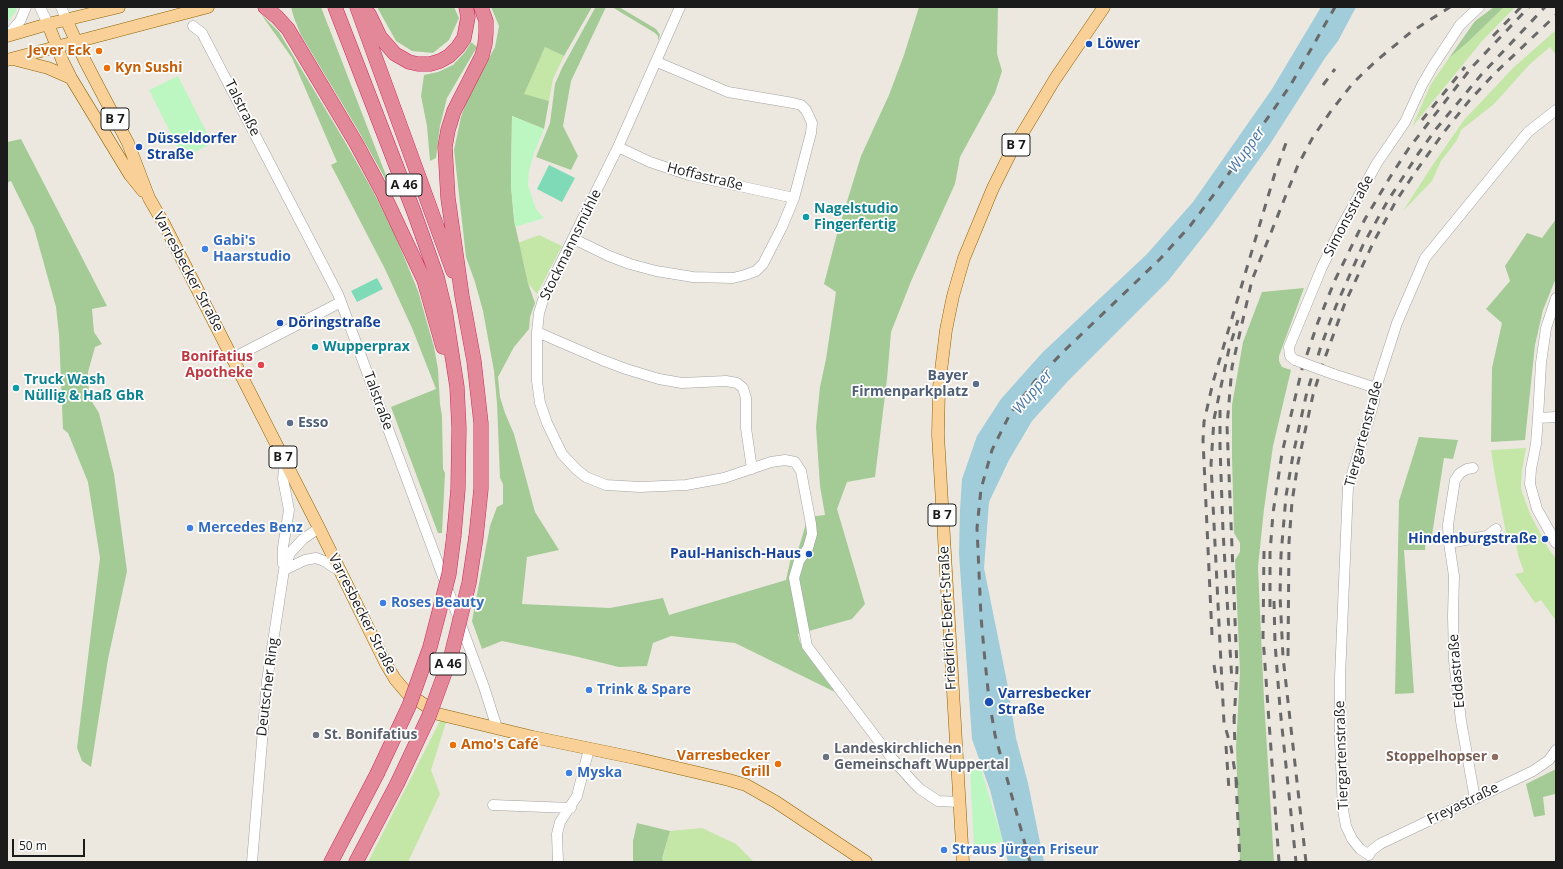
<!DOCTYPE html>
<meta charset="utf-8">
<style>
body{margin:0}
#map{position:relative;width:1563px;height:869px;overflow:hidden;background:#ece8e0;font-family:"Open Sans",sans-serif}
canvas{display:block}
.frame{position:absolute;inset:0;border:8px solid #1b1b1b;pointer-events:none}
.scale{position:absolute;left:12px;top:839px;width:73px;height:18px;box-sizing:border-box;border:2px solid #1b1b1b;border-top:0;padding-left:5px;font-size:12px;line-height:14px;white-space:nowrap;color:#1b1b1b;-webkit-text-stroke:3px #fff;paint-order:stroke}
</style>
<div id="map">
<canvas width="1563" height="869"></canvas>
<div class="frame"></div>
<div class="scale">50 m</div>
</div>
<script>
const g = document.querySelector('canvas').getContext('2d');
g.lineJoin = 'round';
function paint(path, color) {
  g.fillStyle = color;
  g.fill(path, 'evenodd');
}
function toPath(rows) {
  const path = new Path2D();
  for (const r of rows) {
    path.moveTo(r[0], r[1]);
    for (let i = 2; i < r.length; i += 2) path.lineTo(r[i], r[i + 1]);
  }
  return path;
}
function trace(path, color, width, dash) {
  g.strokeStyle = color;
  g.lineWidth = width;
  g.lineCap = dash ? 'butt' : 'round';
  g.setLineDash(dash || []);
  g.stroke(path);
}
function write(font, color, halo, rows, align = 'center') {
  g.font = font + ' "Open Sans",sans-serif';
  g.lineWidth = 3.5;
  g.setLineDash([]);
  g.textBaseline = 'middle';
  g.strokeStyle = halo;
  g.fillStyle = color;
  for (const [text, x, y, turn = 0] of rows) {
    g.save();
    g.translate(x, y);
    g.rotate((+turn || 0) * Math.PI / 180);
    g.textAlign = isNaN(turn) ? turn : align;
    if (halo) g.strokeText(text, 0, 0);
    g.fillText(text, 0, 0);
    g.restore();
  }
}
const grass = toPath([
 [1504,7,1515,7,1482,41,1412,127,1431,84,1449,58,1468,42],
 [1556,30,1556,55,1550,47,1530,64,1494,104,1461,130,1457,140,1441,161,1432,181,1403,211,1432,166,1464,120,1514,67],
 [545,47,564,56,553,79,549,101,523,94],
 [539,235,562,246,537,294,528,283,524,264,518,243],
 [1526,448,1522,470,1521,489,1530,514,1548,548,1556,559,1556,621,1541,600,1535,603,1515,574,1524,572,1518,555,1515,536,1507,538,1495,476,1491,450],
 [440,721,446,722,431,770,440,794,408,862,368,862],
 [702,828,736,844,754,862,664,862,662,860,670,831]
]);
const forest = toPath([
 [291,7,321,7,392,191,358,130,301,35,294,18],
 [377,7,454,7,459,18,449,40,433,53,412,51,396,41],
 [491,7,592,7,564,56,545,47,524,94,549,101,544,129,512,116,511,186,514,220,528,283,535,303,530,317,529,329,514,347,498,377,500,397,505,413,514,434,535,512,559,550,527,557,522,604,610,608,663,598,669,615,786,580,791,557,799,547,808,517,825,515,820,486,816,427,820,387,826,359,836,292,824,284,837,234,861,156,889,95,904,55,919,7,998,7,997,54,1002,71,995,93,960,157,955,184,912,279,891,332,887,379,875,477,847,482,837,509,865,604,852,619,798,634,800,642,805,652,835,692,735,643,671,636,653,643,647,666,619,667,574,656,502,641,482,649,472,621,490,526,497,507,503,504,503,484,500,478,497,403,494,371,483,311,475,282,466,257,454,150,461,117,467,100,495,47,499,26],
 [606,7,571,81,563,126,578,156,571,170,536,157,550,123,555,84,562,68,595,8],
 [612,7,619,7,656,29,660,35,658,41,658,36,655,33],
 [1494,7,1504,7,1468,42,1449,58,1475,21],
 [261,14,279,32,344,140,374,193,395,235,418,291,434,347,438,369,440,404,442,416,443,469,445,473,442,533,438,533,391,407,436,389,412,328,385,269,331,165,337,162,292,58],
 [471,42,477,47,447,98,440,126,436,158,430,161,427,126,421,96,424,75,438,72,453,65,465,52],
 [21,139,107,306,92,309,94,332,102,344,95,347,88,372,89,397,99,413,114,474,127,571,108,659,91,767,82,761,77,748,100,558,88,482,68,433,63,429,59,334,56,307,34,228,11,181,7,183,7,142],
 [1556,219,1556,278,1543,310,1535,345,1525,440,1491,442,1492,368,1502,323,1486,309,1510,281,1505,266,1527,233,1542,238],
 [1304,288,1279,356,1279,361,1282,367,1291,370,1273,446,1264,509,1258,567,1264,700,1274,862,1240,862,1236,747,1240,672,1235,560,1240,552,1240,543,1234,533,1232,456,1232,405,1243,342,1262,292],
 [1419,437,1458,440,1453,459,1444,458,1432,535,1426,536,1425,550,1404,550,1414,693,1395,694,1399,501],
 [1556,769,1556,796,1555,794,1543,797,1545,815,1534,817,1526,784],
 [637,823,670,831,662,859,664,862,633,862,633,841]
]);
const park = toPath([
 [7,7,17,7,16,11,7,23],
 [178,76,212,143,183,158,149,90],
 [512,116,544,129,534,153,529,171,528,185,536,209,544,218,515,227,511,186],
 [981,769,1003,842,974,846,970,770]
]);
const pitch = toPath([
 [549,165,575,178,562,202,537,189],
 [377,278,383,289,357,302,351,291]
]);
const water = toPath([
 [1321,7,1356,7,1338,41,1325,58,1270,144,1213,224,1168,281,1068,381,1032,421,1009,460,989,502,984,568,1007,682,1016,738,1028,783,1044,862,1008,862,990,790,972,739,959,554,960,510,962,479,977,436,1001,399,1042,353,1147,254,1193,202,1272,89]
]);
const minor = toPath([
 [40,7,48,24],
 [61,7,66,19],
 [680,7,618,147,544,297,539,313,537,332,537,381,540,403,547,423,562,454,576,469,586,477,606,485,640,487,686,485,724,478,771,462,785,460,795,462,801,471,811,524,812,534,808,548,799,561,794,578,807,646,890,756,913,782,920,789,938,801,959,802],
 [193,26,202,33,338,294,484,687,497,728],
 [7,36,20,21,26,7],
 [618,147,650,162,689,175,794,198],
 [574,239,609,256,630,264,656,271,693,277,733,278,745,275,756,271,763,264,782,227,794,198,811,133,812,123,806,110,801,105,793,103,728,92,657,62],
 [1556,298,1546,328,1541,363,1538,418,1536,444,1531,469,1530,484,1537,509,1556,543],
 [537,332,602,360,626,369,659,379,682,383,726,381,737,383,743,388,746,398,746,428,752,469],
 [233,358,341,302],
 [1295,360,1290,356,1289,347,1322,267,1342,226,1377,163,1405,122,1422,85,1433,66,1460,25,1479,7],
 [1333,374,1370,386,1375,391],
 [1538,418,1556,417],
 [1473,468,1467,469,1460,473,1455,480,1448,525,1449,543,1454,576,1453,616,1454,660,1461,721,1475,799],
 [1449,543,1487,536,1496,529],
 [283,564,283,547,289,510,283,479,285,461],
 [284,570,305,560,316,558,324,561,341,572],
 [493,805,571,808],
 [1369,855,1360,849,1352,839,1346,826,1343,810,1340,740,1340,677,1348,487,1374,402,1375,391,1397,323,1425,258,1528,132,1556,110],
 [1369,855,1371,851,1380,844,1533,771,1549,760,1556,750],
 [252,862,267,681,284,570,290,553,303,539,319,528],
 [558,862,557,834,560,822,577,796,589,749]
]);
const major = toPath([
 [66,19,85,61,128,143,149,198,164,224,319,528,386,664,395,679,407,693,438,714,533,737,635,758,729,780,746,785,776,802,866,862],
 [48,24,63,62,71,78,130,175,143,191],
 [7,36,48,24,119,7],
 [13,59,48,68,71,78],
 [7,60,208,7],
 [963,862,938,435,939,387,946,330,953,296,964,258,993,188,1010,154,1055,79,1104,7]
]);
const highway = toPath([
 [265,7,277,17,288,29,356,143,383,193,424,280,443,347],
 [335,7,414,212,437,277,445,310,457,387,459,428,458,489,454,535],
 [357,7,453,271],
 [369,14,380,37,395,54,409,62,418,64,430,64,440,61,449,56,458,47,464,38,468,17,466,7],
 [476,537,481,489,481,423,474,361,462,296,448,198,445,147,448,130,454,111,482,56,485,44,486,33,486,21,481,7],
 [331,862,377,774],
 [356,862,397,784]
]);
const rail = toPath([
 [1493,36,1521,7],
 [1323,85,1335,69],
 [1422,120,1465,67],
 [1220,410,1220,447,1223,531,1232,682],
 [1264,551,1263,637,1279,862],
 [1274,601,1275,643,1280,708,1296,862],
 [1270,607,1270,553,1273,513,1282,453,1302,369,1318,322,1335,280,1365,219,1392,174,1409,148,1472,67,1529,7],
 [1212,635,1203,440,1204,422,1213,382,1235,308,1275,173,1286,143],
 [1288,656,1289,542,1292,502,1298,463,1313,395,1323,363,1345,303,1374,241,1396,201,1416,171,1444,132,1469,101,1494,74,1556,15],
 [1214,665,1218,692],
 [1234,716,1235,748],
 [1234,722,1237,669,1227,426,1232,367,1252,280,1298,165,1313,137,1331,111,1353,83,1376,61,1411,32,1450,7],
 [1226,746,1229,790],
 [1236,780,1240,862],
 [1237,785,1231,747,1224,723,1211,464,1214,419,1229,349,1238,320],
 [1030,862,995,735,989,699,985,661,981,617,977,528,981,489,992,450,1010,414,1035,381,1064,351,1160,259,1190,226,1218,189,1290,86,1335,7],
 [1306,862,1283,657,1280,595,1281,555,1286,496,1293,455,1306,396,1321,346,1336,306,1363,245,1387,202,1418,154,1436,129,1481,75,1545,7]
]);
const minorBridge = toPath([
 [1295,360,1333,374]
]);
const highwayBridge = toPath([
 [377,774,409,706,430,647,449,574,454,535],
 [397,784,429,716,451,656,469,583,476,537]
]);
const markers = [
 [1089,44,4,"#1a4fb4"],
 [99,51,4,"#e8710a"],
 [107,68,4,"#e8710a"],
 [139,147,4,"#1a4fb4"],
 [806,217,4,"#0f9aa8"],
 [205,249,4,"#3f7fe0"],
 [280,323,4,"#1a4fb4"],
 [315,347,4,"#0f9aa8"],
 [261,365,4,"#e0444e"],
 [976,384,4,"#5c6f8a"],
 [16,388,4,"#0f9aa8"],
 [290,423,4,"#5c6f8a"],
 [190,528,4,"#3f7fe0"],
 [1545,539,4,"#1a4fb4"],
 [809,554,4,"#1a4fb4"],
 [383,603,4,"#3f7fe0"],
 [589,690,4,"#3f7fe0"],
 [989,702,5,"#1a4fb4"],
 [316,735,4,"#6b7280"],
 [453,745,4,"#e8710a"],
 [826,757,4,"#6b7280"],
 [1495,757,4,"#8d6e63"],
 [778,764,4,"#e8710a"],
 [569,773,4,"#3f7fe0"],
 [944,850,4,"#3f7fe0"]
];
const shields = [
 [115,119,28],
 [1016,145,28],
 [404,185,36],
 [283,457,28],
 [942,515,28],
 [448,664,36]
];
const shieldNames = [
 ["B 7",115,119],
 ["B 7",1016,145],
 ["A 46",404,185],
 ["B 7",283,457],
 ["B 7",942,515],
 ["A 46",448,664]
];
const transitNames = [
 ["Löwer",1097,44],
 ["Düsseldorfer",147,139],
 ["Straße",147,155],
 ["Döringstraße",288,323],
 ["Hindenburgstraße",1537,539,"right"],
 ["Paul-Hanisch-Haus",801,554,"right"],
 ["Varresbecker",998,694],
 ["Straße",998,710]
];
const foodNames = [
 ["Jever Eck",91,51],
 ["Kyn Sushi",115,68,"left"],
 ["Amo's Café",461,745,"left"],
 ["Varresbecker",770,756],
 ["Grill",770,772]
];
const streetNames = [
 ["Talstraße",242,108,63],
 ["Hoffastraße",705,177,14],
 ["Simonsstraße",1349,216,-62],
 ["Stockmannsmühle",571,245,-64],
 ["Varresbecker Straße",188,272,62],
 ["Talstraße",378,401,70],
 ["Tiergartenstraße",1364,434,-75],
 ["Varresbecker Straße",362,614,63],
 ["Friedrich-Ebert-Straße",948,618,-93],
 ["Eddastraße",1457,671,-95],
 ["Deutscher Ring",268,687,-83],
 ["Tiergartenstraße",1342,755,-92],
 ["Freyastraße",1463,804,-26]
];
const cultureNames = [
 ["Nagelstudio",814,209],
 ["Fingerfertig",814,225],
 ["Wupperprax",323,347],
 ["Truck Wash",24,380],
 ["Nüllig & Haß GbR",24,396]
];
const shopNames = [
 ["Gabi's",213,241],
 ["Haarstudio",213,257],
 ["Mercedes Benz",198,528],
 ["Roses Beauty",391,603],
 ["Trink & Spare",597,690],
 ["Myska",577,773],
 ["Straus Jürgen Friseur",952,850]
];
const healthNames = [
 ["Bonifatius",253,357],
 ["Apotheke",253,373]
];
const serviceNames = [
 ["Bayer",968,376],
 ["Firmenparkplatz",968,392],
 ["Esso",298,423,"left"]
];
const worshipNames = [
 ["St. Bonifatius",324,735],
 ["Landeskirchlichen",834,749],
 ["Gemeinschaft Wuppertal",834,765]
];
const educationNames = [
 ["Stoppelhopser",1487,757]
];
const waterNames = [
 ["Wupper",1247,150,-55],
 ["Wupper",1033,392,-50]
];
paint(grass, '#c4e6a6');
paint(forest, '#a4cb95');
paint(park, '#bcf7c2');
paint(pitch, '#7fdab8');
paint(water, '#a1ccd9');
trace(minor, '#a2a2a2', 11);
trace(major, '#8d6204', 13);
trace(highway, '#cf285e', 15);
trace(minor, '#fff', 10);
trace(major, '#f9d198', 12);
trace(highway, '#e38898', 14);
trace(rail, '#696969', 3, [8, 8]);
trace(minorBridge, '#a2a2a2', 11, []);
trace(highwayBridge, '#cf285e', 15, []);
trace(minorBridge, '#fff', 10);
trace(highwayBridge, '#e38898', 14);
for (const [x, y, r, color] of markers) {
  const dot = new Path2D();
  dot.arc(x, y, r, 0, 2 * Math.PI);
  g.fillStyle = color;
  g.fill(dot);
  trace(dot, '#fff', 1.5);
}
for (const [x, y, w] of shields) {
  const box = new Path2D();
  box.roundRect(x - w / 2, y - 11, w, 22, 3);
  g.fillStyle = '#fff';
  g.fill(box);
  trace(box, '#1b1b1b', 1);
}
write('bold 13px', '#1b1b1b', null, shieldNames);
write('bold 14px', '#164399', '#fff', transitNames, 'left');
write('bold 14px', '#c56008', '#fff', foodNames, 'right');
write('14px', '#1b1b1b', '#fff', streetNames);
write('bold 14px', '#0d838f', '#fff', cultureNames, 'left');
write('bold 14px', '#366cbe', '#fff', shopNames, 'left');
write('bold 14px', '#be3a42', '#fff', healthNames, 'right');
write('bold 14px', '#4e5e75', '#fff', serviceNames, 'right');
write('bold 14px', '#5b616d', '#fff', worshipNames, 'left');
write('bold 14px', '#785e54', '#fff', educationNames, 'right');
write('italic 15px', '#4b77a6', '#fff', waterNames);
</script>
